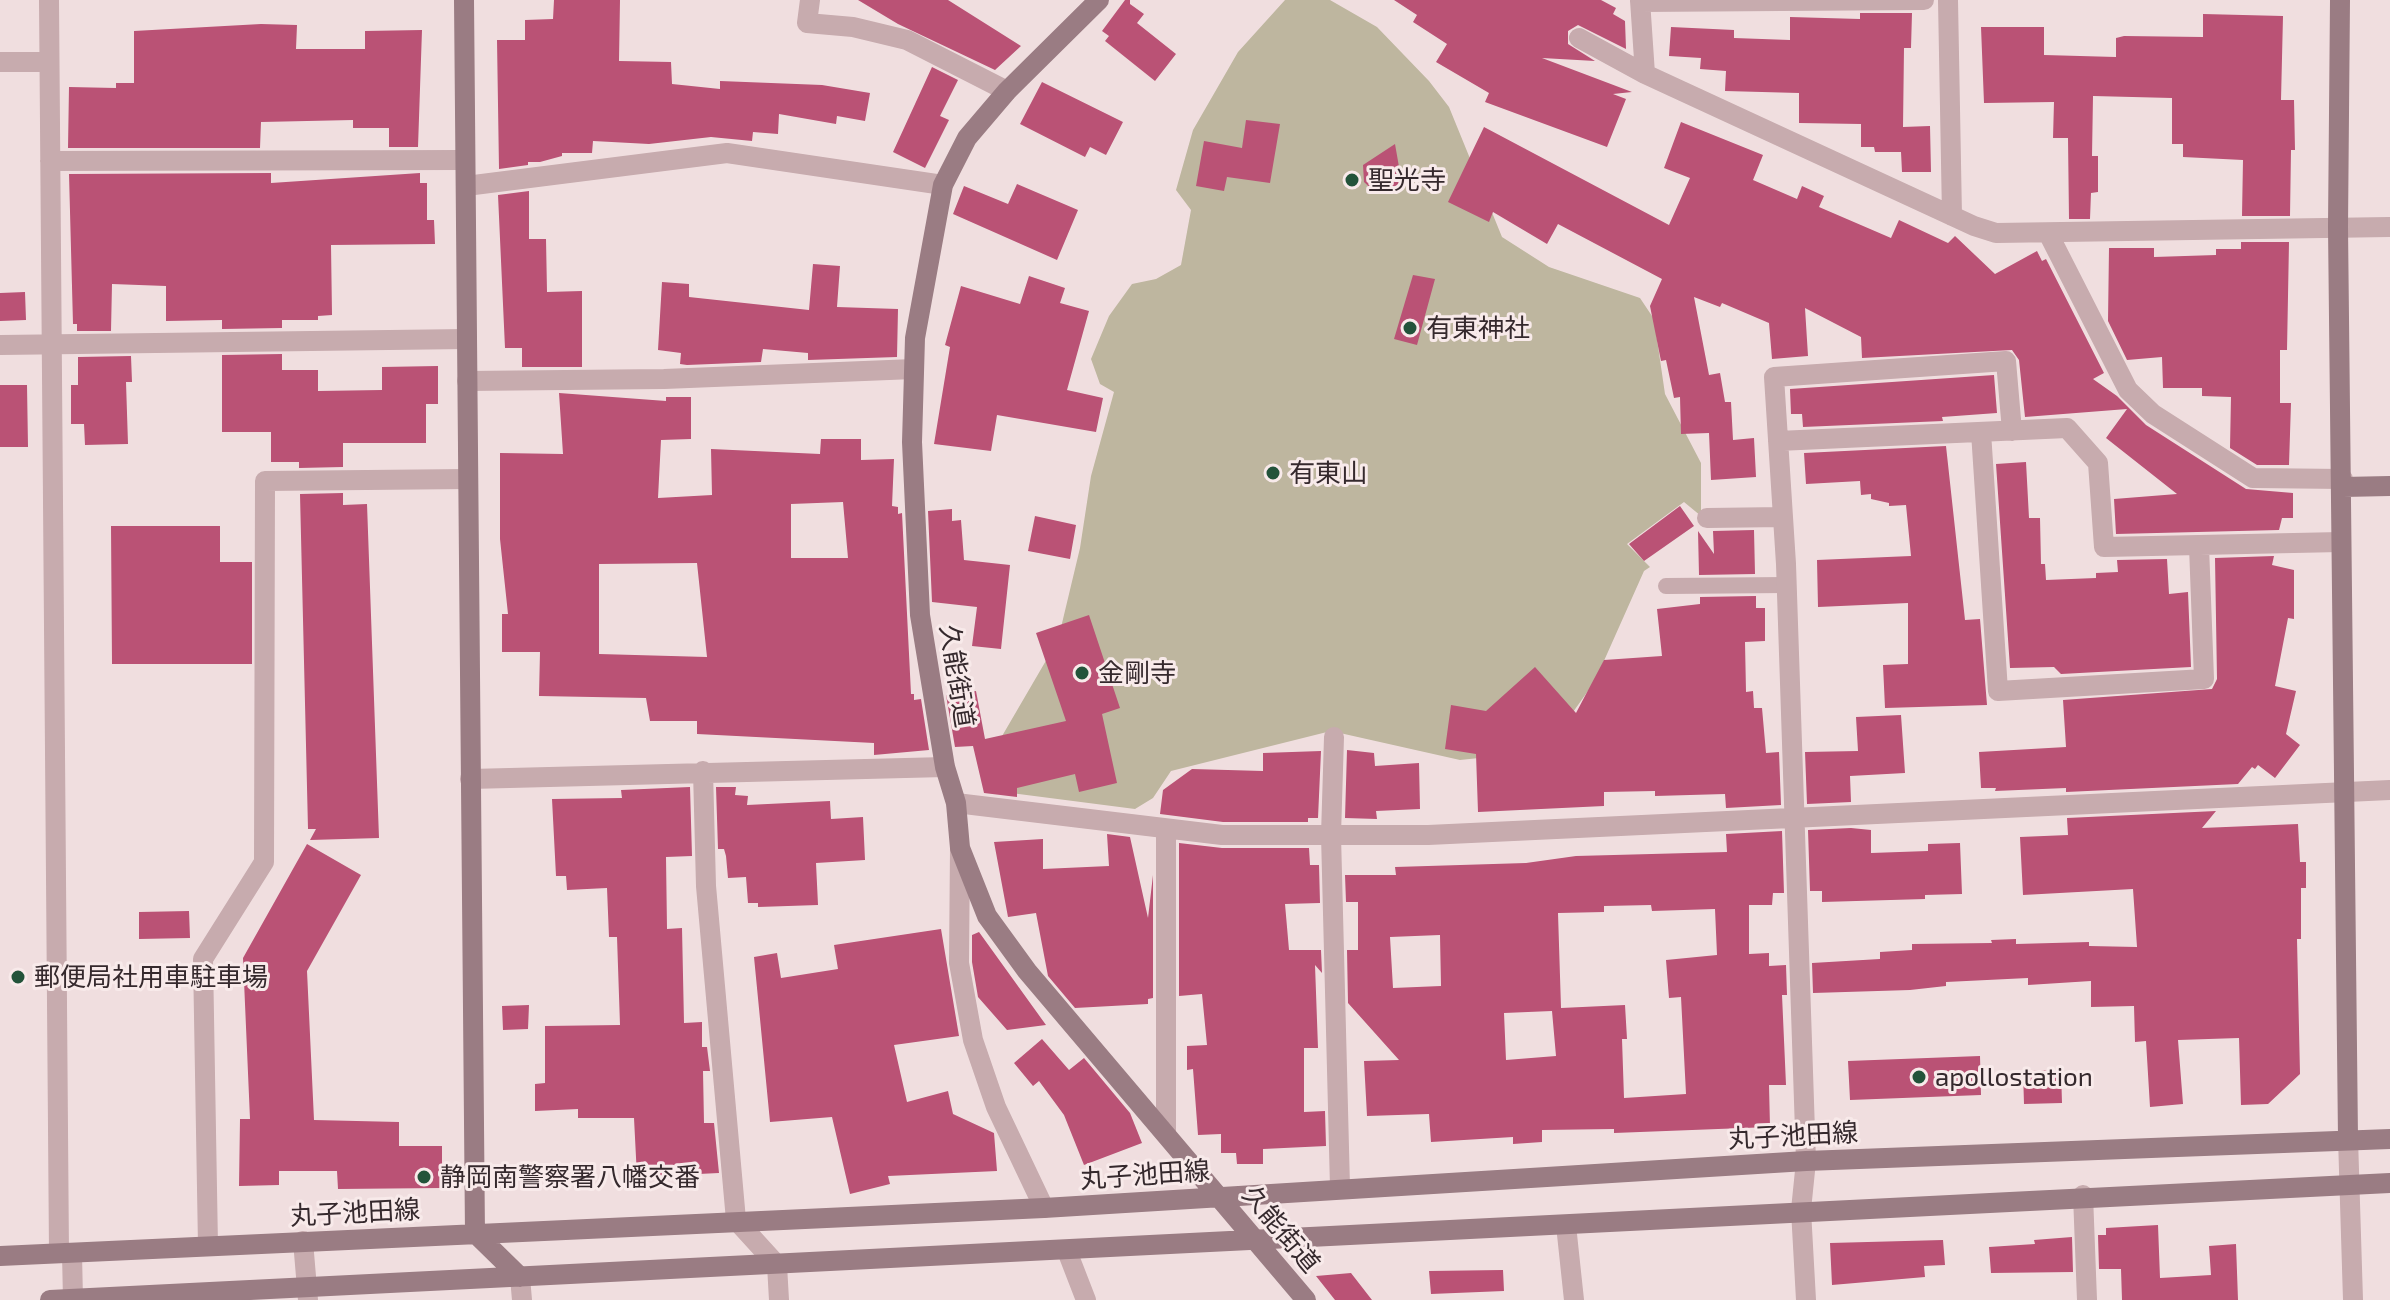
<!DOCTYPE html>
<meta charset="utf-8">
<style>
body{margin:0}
canvas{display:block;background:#f0dedf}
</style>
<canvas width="2390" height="1300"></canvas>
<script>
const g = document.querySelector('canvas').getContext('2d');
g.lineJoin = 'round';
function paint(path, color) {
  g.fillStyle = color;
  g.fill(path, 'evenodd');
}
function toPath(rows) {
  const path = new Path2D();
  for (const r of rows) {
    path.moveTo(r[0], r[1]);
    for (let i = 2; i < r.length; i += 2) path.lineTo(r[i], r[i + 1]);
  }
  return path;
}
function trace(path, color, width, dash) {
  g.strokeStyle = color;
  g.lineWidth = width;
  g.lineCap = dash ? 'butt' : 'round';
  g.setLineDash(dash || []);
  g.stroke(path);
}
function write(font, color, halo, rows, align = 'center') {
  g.font = font + ' "Exo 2","Noto Sans JP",sans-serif';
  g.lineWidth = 6;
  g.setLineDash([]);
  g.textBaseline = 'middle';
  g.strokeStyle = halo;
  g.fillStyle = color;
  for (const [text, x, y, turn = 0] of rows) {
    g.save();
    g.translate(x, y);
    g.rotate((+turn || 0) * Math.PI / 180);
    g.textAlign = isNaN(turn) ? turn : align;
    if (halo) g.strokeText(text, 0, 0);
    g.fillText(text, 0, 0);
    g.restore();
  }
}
const green = toPath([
 [1285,0,1330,0,1377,27,1429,81,1449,107,1502,237,1549,267,1640,298,1654,319,1665,394,1701,463,1701,516,1684,502,1627,544,1650,567,1644,571,1595,681,1566,722,1517,754,1460,760,1331,731,1171,771,1153,798,1135,809,1011,793,991,755,1058,640,1080,548,1091,476,1114,392,1100,384,1091,359,1109,316,1132,284,1156,279,1181,265,1191,210,1176,190,1193,130,1238,52]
]);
const building = toPath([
 [554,0,620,0,619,61,671,62,672,84,720,89,720,81,822,85,870,93,865,121,837,116,836,124,779,114,778,134,753,132,752,141,711,137,649,144,593,141,592,153,562,153,562,156,540,162,528,162,528,165,499,169,497,40,525,40,525,20,553,19],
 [858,0,948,0,1021,46,995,70,898,24],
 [1125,0,1130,0,1130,4,1144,14,1137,23,1176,54,1155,81,1105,41,1109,36,1102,31],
 [1394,0,1601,0,1616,8,1613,14,1625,21,1626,49,1578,25,1568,31,1568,44,1595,61,1542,58,1632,92,1613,94,1626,99,1607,147,1485,102,1489,93,1436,62,1447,44,1413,22,1417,15],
 [1860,13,1912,13,1911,48,1904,48,1903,127,1930,126,1931,172,1902,172,1901,152,1875,152,1874,147,1861,147,1861,124,1799,123,1799,93,1725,91,1726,71,1700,69,1701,58,1669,56,1671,27,1734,30,1734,38,1790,40,1790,17,1860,19],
 [2203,14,2283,16,2281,100,2294,100,2295,150,2291,150,2290,216,2242,216,2243,160,2183,157,2183,144,2172,144,2172,98,2093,96,2092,156,2098,156,2098,192,2091,193,2090,219,2069,219,2068,138,2053,138,2054,102,1984,103,1981,27,2044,27,2044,55,2116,57,2116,38,2124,36,2203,37],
 [261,24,297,25,296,49,365,49,365,31,422,30,418,147,389,147,389,128,353,128,353,120,261,122,260,148,68,148,69,87,116,88,116,83,134,83,134,31],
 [932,67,958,80,940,116,949,120,925,168,893,152],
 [1042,82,1123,122,1106,155,1090,147,1085,157,1020,124],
 [1246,120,1280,124,1270,183,1227,177,1224,191,1196,186,1204,141,1242,148],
 [1681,122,1763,155,1753,180,1797,199,1802,186,1824,196,1819,207,1891,238,1899,220,1948,243,1955,236,1995,274,2037,251,2042,261,2046,259,2104,373,2093,379,2117,396,2146,425,2246,489,2293,493,2293,518,2282,518,2279,530,2116,534,2114,499,2177,494,2106,438,2127,409,2025,417,2019,360,2012,350,1862,358,1861,337,1805,308,1808,356,1772,359,1769,323,1722,303,1720,307,1694,297,1709,375,1720,373,1725,402,1731,402,1733,440,1754,438,1756,477,1711,480,1709,433,1681,434,1680,397,1674,398,1666,360,1661,361,1650,306,1662,279,1558,224,1547,244,1493,212,1489,222,1448,202,1484,127,1669,225,1690,178,1664,168],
 [1395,144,1402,184,1377,194,1364,182,1363,165],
 [271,173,271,183,420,173,420,183,427,183,427,220,434,220,435,244,331,245,332,315,318,316,318,320,282,320,282,328,222,329,222,320,166,321,166,286,112,284,111,331,77,331,77,324,73,324,69,174],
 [1017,184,1078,210,1057,260,953,214,964,186,1008,204],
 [529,191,529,239,546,239,547,292,582,291,582,367,522,367,522,348,505,348,498,195],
 [2241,242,2289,242,2287,350,2280,350,2280,403,2291,403,2289,465,2257,465,2230,448,2231,397,2202,396,2202,388,2163,388,2162,357,2127,360,2108,321,2109,248,2154,248,2154,257,2216,255,2216,249,2241,249],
 [813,264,840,266,837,307,898,309,897,357,808,360,808,353,763,349,761,362,687,365,680,364,681,353,658,350,662,282,689,284,689,297,809,310],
 [1413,275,1435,279,1417,345,1394,339],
 [1029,276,1065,288,1060,303,1089,311,1067,390,1103,398,1096,432,997,415,991,451,934,444,950,347,945,345,961,286,1020,304],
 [25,292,26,320,0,321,0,293],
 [282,354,282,370,318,370,318,391,382,390,382,367,438,366,438,404,426,404,426,443,343,443,343,467,299,468,299,462,271,462,271,432,222,432,222,355],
 [131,356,132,382,126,382,128,444,85,445,84,424,71,424,71,385,78,385,78,357],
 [1994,375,1997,413,1942,417,1943,421,1803,427,1802,414,1791,414,1790,389],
 [0,385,27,385,28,447,0,447],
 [559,393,666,401,666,397,691,397,691,439,661,440,658,498,712,495,711,449,820,454,821,439,861,439,861,460,894,459,892,506,898,507,898,514,902,513,911,694,914,694,914,700,921,699,929,750,874,755,874,743,697,734,697,721,650,721,646,698,539,696,540,652,502,652,502,614,508,614,500,539,500,453,563,454],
 [843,502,848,558,791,558,791,504],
 [697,563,707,657,599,654,599,564],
 [1946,446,1965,620,1980,619,1987,705,1885,708,1883,665,1908,664,1908,603,1818,607,1817,560,1911,556,1906,505,1889,506,1889,503,1871,499,1871,494,1861,495,1860,481,1806,484,1804,453],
 [2026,462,2029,518,2040,518,2041,564,2045,564,2046,580,2096,578,2096,573,2118,572,2117,560,2167,559,2169,594,2188,592,2191,667,2061,674,2054,667,2010,668,1996,464],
 [343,493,343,505,367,504,379,838,310,840,316,829,308,829,300,494],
 [1680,506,1694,526,1644,561,1629,544],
 [952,509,952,521,961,520,964,560,1010,565,1001,649,972,646,977,607,932,602,928,511],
 [1035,516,1076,525,1070,559,1028,551],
 [111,526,220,526,220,562,252,562,252,664,112,664],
 [1754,530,1755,574,1699,575,1698,531,1714,554,1713,531],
 [2274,556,2272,565,2294,570,2294,619,2288,618,2275,686,2296,691,2286,734,2300,745,2275,778,2258,765,2255,769,2252,767,2238,784,2066,792,2066,788,1995,791,1996,788,1981,788,1979,752,2066,747,2063,700,2212,689,2217,679,2215,558],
 [1756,596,1756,608,1765,608,1765,641,1745,642,1746,692,1753,691,1754,708,1762,708,1766,753,1779,752,1781,805,1726,808,1725,794,1655,796,1655,791,1604,792,1604,806,1478,812,1476,754,1445,749,1451,705,1486,711,1535,667,1576,713,1604,660,1662,656,1657,609,1700,604,1700,597],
 [1089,615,1120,708,1102,714,1117,783,1079,792,1075,774,1017,788,1017,797,984,793,973,746,955,747,946,695,976,691,985,739,1066,721,1036,633],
 [1901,715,1905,773,1850,776,1851,802,1807,804,1805,752,1858,751,1856,717],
 [1347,750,1374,753,1375,766,1419,763,1420,809,1376,811,1377,819,1345,818],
 [1321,751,1318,818,1308,818,1308,822,1223,822,1160,814,1163,790,1192,769,1263,771,1263,753],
 [690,787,692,856,666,857,667,929,682,928,684,1023,702,1022,702,1047,707,1047,710,1071,703,1071,704,1123,714,1123,719,1173,637,1177,634,1118,578,1118,578,1109,535,1111,535,1084,545,1083,545,1026,620,1025,617,937,609,937,607,888,567,890,566,876,556,876,552,799,622,798,621,790],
 [716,787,736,787,735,795,748,796,747,805,830,801,831,819,863,817,865,860,816,863,818,905,758,907,758,903,748,903,746,877,728,878,726,856,724,849,718,849],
 [2216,811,2202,828,2298,824,2300,862,2306,862,2306,888,2301,888,2301,939,2297,939,2300,1074,2268,1104,2241,1105,2239,1038,2178,1040,2183,1104,2150,1107,2146,1041,2135,1042,2134,1006,2091,1007,2091,981,2028,985,2028,978,1946,982,1946,986,1910,990,1813,993,1812,963,1880,959,1880,952,1912,950,1912,944,1992,943,1991,940,2016,939,2016,944,2089,942,2089,946,2137,947,2133,889,2023,895,2020,837,2068,835,2067,818],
 [1851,828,1871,830,1871,853,1928,851,1928,844,1960,843,1962,894,1925,895,1925,899,1822,902,1822,891,1810,891,1808,830],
 [1782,831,1784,893,1773,893,1772,905,1749,905,1749,954,1769,953,1769,966,1786,965,1787,995,1782,995,1786,1085,1769,1085,1770,1127,1614,1133,1614,1129,1542,1130,1542,1142,1513,1144,1513,1137,1431,1142,1429,1114,1367,1116,1364,1061,1399,1060,1348,1003,1347,950,1358,950,1358,902,1346,902,1345,875,1396,875,1395,867,1526,863,1576,856,1727,852,1726,834],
 [1651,905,1652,911,1715,909,1717,955,1666,960,1669,998,1681,997,1686,1094,1624,1098,1622,1039,1627,1039,1625,1005,1561,1008,1558,913,1604,912,1604,906],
 [1440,935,1441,986,1393,988,1390,937],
 [1552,1011,1556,1056,1506,1060,1504,1013],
 [1107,834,1130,837,1148,918,1153,875,1153,998,1148,999,1148,1004,1075,1008,1048,976,1036,913,1008,917,994,842,1043,839,1043,869,1109,866],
 [1179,843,1222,848,1309,848,1310,865,1319,865,1320,903,1285,904,1289,950,1321,950,1322,973,1315,965,1318,1048,1304,1048,1304,1112,1325,1111,1326,1146,1263,1149,1263,1164,1237,1164,1236,1153,1221,1153,1221,1134,1198,1135,1193,1069,1187,1070,1187,1046,1207,1045,1202,994,1179,996],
 [307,844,361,875,307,971,314,1120,399,1122,399,1146,442,1146,442,1188,338,1189,337,1171,279,1171,279,1185,239,1186,240,1119,250,1119,243,958],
 [189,911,190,938,139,939,139,912],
 [941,929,959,1036,894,1045,907,1102,948,1091,953,1114,994,1133,997,1171,888,1176,890,1184,850,1194,832,1117,770,1122,754,957,777,953,781,978,838,969,834,945],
 [979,932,1046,1025,1007,1030,978,997,972,962,972,935],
 [529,1005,528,1029,503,1030,502,1006],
 [1042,1039,1069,1070,1084,1058,1130,1113,1142,1143,1084,1165,1064,1115,1039,1081,1033,1086,1014,1063],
 [1980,1056,1981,1095,1850,1100,1848,1061],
 [2061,1070,2062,1103,2024,1104,2023,1071],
 [2158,1225,2160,1278,2211,1275,2209,1246,2236,1244,2238,1300,2122,1300,2121,1269,2099,1269,2098,1235,2106,1235,2106,1228],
 [2072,1237,2073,1272,1991,1273,1989,1247,2035,1244,2034,1240],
 [1943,1240,1945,1265,1924,1266,1925,1277,1832,1285,1830,1243],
 [1503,1270,1504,1291,1431,1294,1429,1271],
 [1351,1273,1372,1300,1335,1300,1316,1276]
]);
const lane = toPath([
 [1666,586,1787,585]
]);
const street = toPath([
 [49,0,59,1253],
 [810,0,807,23,853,27,907,40,1007,91],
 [1640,0,1645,74],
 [1948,0,1952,216],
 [1640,2,1924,0],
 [1579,38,1645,74,1974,226,1996,233,2390,227],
 [0,62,49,62],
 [50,161,465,160],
 [466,186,727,153,943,185],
 [2048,233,2128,390,2153,414,2253,478,2343,479],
 [0,345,467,339],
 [467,381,664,379,914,369],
 [1981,432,1998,691,2204,679,2199,546],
 [1778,441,2067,428,2098,463,2104,547,2341,542],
 [1707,518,1783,517],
 [1334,737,1331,835,1340,1187],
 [703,771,706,886,736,1220,777,1265,779,1300],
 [470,779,945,767],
 [956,803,1222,835,1428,835,2390,790],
 [960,848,959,963,973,1040,996,1107,1044,1208],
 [1166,1133,1166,829],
 [2348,1138,2353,1300],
 [2083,1195,2087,1300],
 [1566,1225,1574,1300],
 [303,1241,308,1300],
 [208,1246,203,959,264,862,265,481,468,479],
 [1067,1251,1086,1300],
 [72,1253,73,1300],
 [520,1277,522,1300],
 [1806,1300,1801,1210,1806,1161,1786,564,1774,377,2006,361,2012,431]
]);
const secondary = toPath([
 [464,0,475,1233,520,1277],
 [1099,0,1007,91,967,138,943,185,915,338,912,442,920,615,945,767,956,803,960,848,987,916,1027,971,1306,1300],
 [2340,0,2338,227,2348,1138],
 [2343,487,2390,486],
 [0,1256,1044,1208,1806,1161,2390,1139],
 [50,1300,2390,1183]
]);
const markers = [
 [1352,180,8,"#23533a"],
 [1410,328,8,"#23533a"],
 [1273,473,8,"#23533a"],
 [1082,673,8,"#23533a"],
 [18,977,8,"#23533a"],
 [1919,1077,8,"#23533a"],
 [424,1177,8,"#23533a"]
];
const poiNames = [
 ["聖光寺",1368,180],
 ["有東神社",1426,328],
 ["有東山",1289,473],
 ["金剛寺",1098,673],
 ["郵便局社用車駐車場",34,977],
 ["apollostation",1935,1077],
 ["静岡南警察署八幡交番",440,1177]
];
const streetNames = [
 ["久能街道",957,676,81],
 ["丸子池田線",1793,1136,-3],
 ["丸子池田線",1145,1175,-4],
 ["丸子池田線",355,1213,-3],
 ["久能街道",1281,1229,50]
];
paint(green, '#beb69f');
paint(building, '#ba5275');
trace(lane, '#c7abae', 16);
trace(street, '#c7abae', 20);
trace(secondary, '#9a7c83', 20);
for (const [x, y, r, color] of markers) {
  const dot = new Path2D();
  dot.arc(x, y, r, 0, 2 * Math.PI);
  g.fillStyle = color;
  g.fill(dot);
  trace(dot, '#f8eaea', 3);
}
write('26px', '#35292d', '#f8eaea', poiNames, 'left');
write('26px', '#35292d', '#f8eaea', streetNames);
</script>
